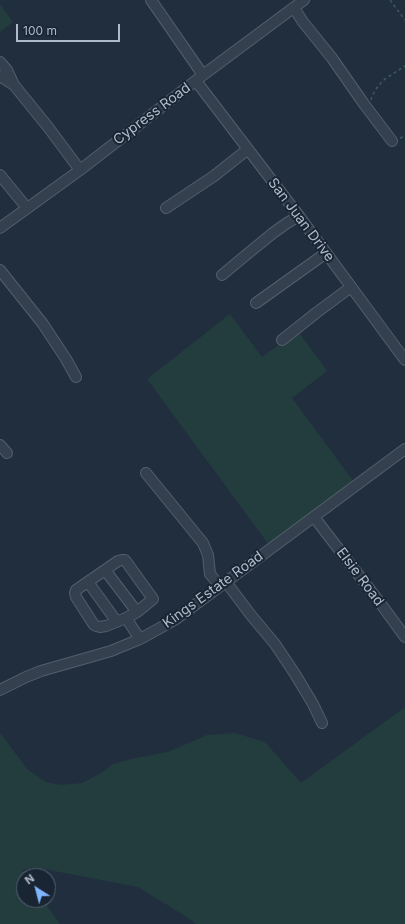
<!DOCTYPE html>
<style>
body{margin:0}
#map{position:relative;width:405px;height:924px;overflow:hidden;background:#212e3e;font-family:Inter,sans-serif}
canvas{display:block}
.north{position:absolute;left:16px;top:868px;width:40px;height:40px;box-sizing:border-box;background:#1a2533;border:1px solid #56616f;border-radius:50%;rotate:324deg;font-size:11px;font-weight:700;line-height:16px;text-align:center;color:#b0bbc9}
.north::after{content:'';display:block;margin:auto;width:14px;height:18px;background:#7fb5ff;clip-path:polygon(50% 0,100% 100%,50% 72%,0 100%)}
.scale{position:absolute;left:16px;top:24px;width:104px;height:18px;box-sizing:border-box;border:2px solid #b0bbc9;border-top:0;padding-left:5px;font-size:12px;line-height:14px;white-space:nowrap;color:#b0bbc9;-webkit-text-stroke:3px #1a2533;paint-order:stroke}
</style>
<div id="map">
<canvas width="405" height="924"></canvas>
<div class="north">N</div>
<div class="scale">100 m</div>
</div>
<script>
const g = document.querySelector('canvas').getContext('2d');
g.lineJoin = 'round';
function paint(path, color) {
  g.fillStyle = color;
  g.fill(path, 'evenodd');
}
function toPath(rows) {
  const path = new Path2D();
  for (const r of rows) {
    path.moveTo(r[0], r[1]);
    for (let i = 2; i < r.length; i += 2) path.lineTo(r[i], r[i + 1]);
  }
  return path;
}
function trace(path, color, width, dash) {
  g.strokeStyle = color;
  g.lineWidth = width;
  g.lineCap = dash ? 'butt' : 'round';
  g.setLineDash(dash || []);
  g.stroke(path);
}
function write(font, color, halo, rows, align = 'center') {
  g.font = font + ' Inter,sans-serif';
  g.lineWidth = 4;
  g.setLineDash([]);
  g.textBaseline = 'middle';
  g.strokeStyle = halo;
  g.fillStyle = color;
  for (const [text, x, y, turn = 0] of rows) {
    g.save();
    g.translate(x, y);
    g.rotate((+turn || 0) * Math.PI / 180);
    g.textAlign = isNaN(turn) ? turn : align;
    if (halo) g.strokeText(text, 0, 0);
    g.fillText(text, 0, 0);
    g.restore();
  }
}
const green = toPath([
 [0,4,13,22,0,32],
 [230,314,262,357,298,331,327,371,292,398,354,482,269,545,147,379],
 [405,707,405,924,196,924,185,916,138,887,49,870,31,868,22,870,26,876,24,876,24,900,43,900,60,924,0,924,0,734,2,735,27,769,46,782,61,785,82,783,101,773,113,764,131,759,168,752,207,735,235,733,265,742,301,783]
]);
const path = toPath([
 [390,0,405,20],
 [371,100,372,96,378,86,385,79,405,66],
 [400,138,405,136]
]);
const minor = toPath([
 [151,0,203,75],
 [294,8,303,22,332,58,364,104,392,141],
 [0,62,7,70,14,85,48,127,80,170],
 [0,76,14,85],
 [196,81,299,216,405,360],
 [0,175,27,208],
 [166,208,214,176,248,149],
 [0,228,80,170,203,75,304,0],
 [0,270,43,324,66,359,76,377],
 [222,275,246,255,273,233,287,223,299,216],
 [256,303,326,253],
 [282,340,316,313,351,287],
 [0,445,7,453],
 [146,473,203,543,208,555,210,574,220,586],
 [314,517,381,604,405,637],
 [105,570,137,612],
 [88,582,117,622],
 [226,582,250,614,275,644,295,674,313,704,322,723],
 [126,618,106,626,100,627,96,626,94,625,76,597,75,593,76,590,118,561,122,560,125,560,153,599,137,612,126,618,140,639],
 [0,690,26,677,41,671,111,651,140,639,160,628,176,619,405,449]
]);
const streetNames = [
 ["Cypress Road",152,114,-37],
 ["San Juan Drive",301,220,53],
 ["Elsie Road",360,577,53],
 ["Kings Estate Road",213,590,-36]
];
paint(green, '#233d3f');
trace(minor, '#535e6c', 12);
trace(path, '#405a5c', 1.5, [3, 3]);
trace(minor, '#35404e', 10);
write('14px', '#b0bbc9', '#1a2533', streetNames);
</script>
